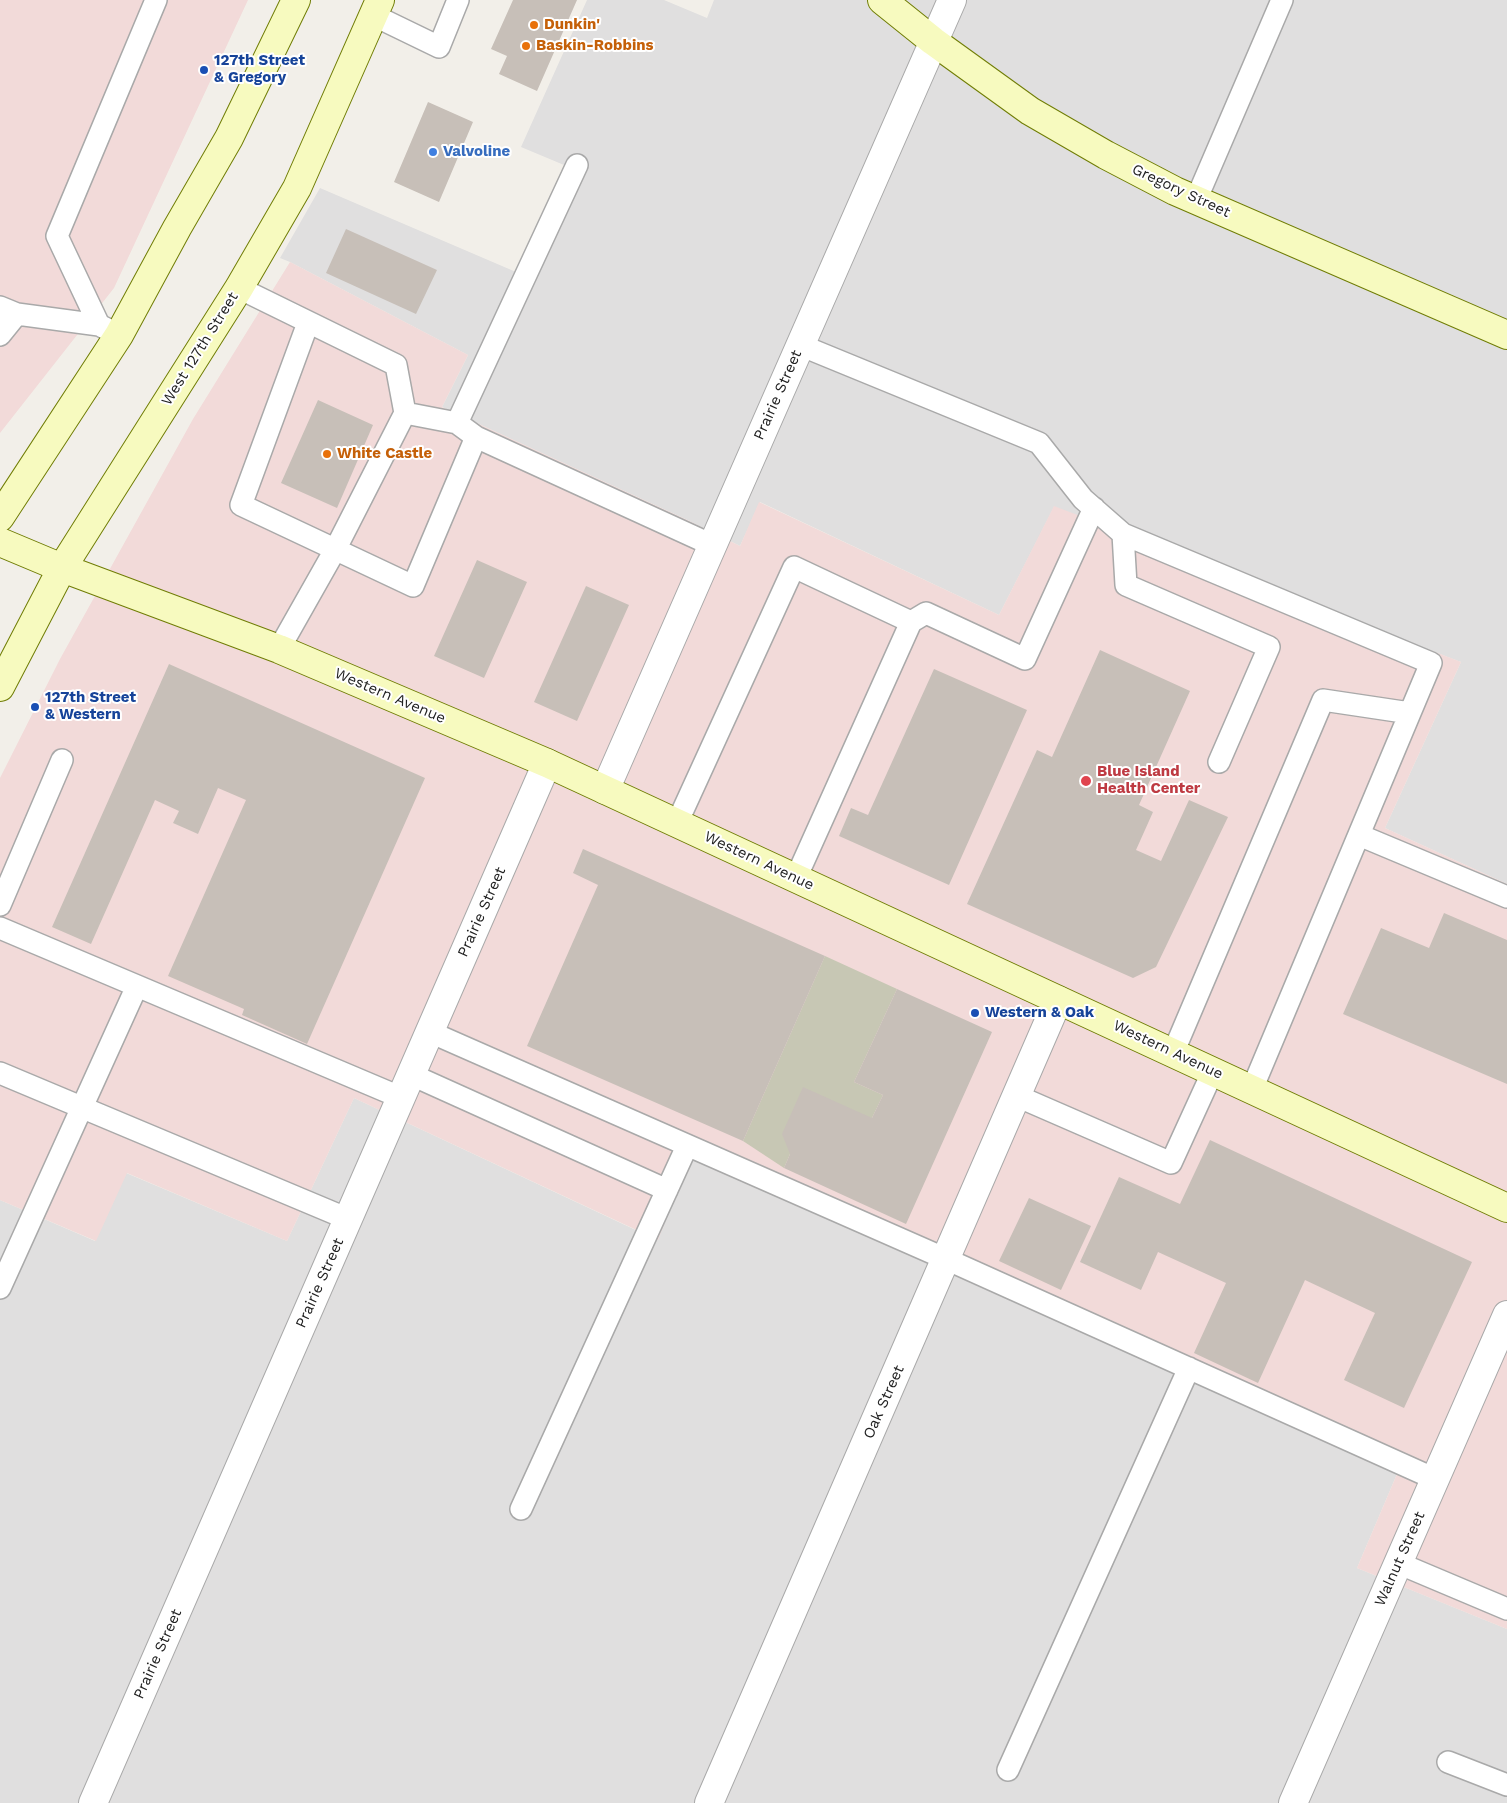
<!DOCTYPE html>
<style>
body{margin:0}
canvas{display:block;background:#f2efe9}
</style>
<canvas width="1507" height="1803"></canvas>
<script>
const g = document.querySelector('canvas').getContext('2d');
g.lineJoin = 'round';
function paint(path, color) {
  g.fillStyle = color;
  g.fill(path, 'evenodd');
}
function toPath(rows) {
  const path = new Path2D();
  for (const r of rows) {
    path.moveTo(r[0], r[1]);
    for (let i = 2; i < r.length; i += 2) path.lineTo(r[i], r[i + 1]);
  }
  return path;
}
function trace(path, color, width, dash) {
  g.strokeStyle = color;
  g.lineWidth = width;
  g.lineCap = dash ? 'butt' : 'round';
  g.setLineDash(dash || []);
  g.stroke(path);
}
function write(font, color, halo, rows, align = 'center') {
  g.font = font + ' "Work Sans",sans-serif';
  g.lineWidth = 4;
  g.setLineDash([]);
  g.textBaseline = 'middle';
  g.strokeStyle = halo;
  g.fillStyle = color;
  for (const [text, x, y, turn = 0] of rows) {
    g.save();
    g.translate(x, y);
    g.rotate((+turn || 0) * Math.PI / 180);
    g.textAlign = isNaN(turn) ? turn : align;
    if (halo) g.strokeText(text, 0, 0);
    g.fillText(text, 0, 0);
    g.restore();
  }
}
const residential = toPath([
 [587,0,664,0,707,18,714,0,1507,0,1507,884,1385,828,1461,662,1054,507,999,615,760,502,740,546,685,519,442,407,468,355,290,262,280,258,320,188,516,272,564,165,521,147],
 [354,1098,657,1240,691,1155,1397,1474,1357,1568,1507,1629,1507,1803,0,1803,0,1200,95,1241,126,1173,287,1241]
]);
const commercial = toPath([
 [0,0,248,0,114,288,0,433],
 [290,262,468,355,442,407,685,519,740,546,759,502,999,615,1054,506,1461,662,1385,828,1507,884,1507,1629,1357,1568,1397,1474,691,1155,658,1240,354,1098,287,1241,127,1173,96,1241,0,1200,0,778,60,659,193,419]
]);
const construction = toPath([
 [825,956,897,989,854,1082,883,1095,872,1118,790,1154,784,1168,743,1141]
]);
const building = toPath([
 [513,0,577,0,537,91,499,74,507,56,491,49],
 [428,102,473,122,439,202,394,182],
 [346,229,437,270,416,314,326,273],
 [318,400,373,425,337,508,281,483],
 [477,560,527,582,484,678,434,656],
 [586,586,629,605,577,721,534,702],
 [1100,650,1190,691,1139,805,1153,812,1136,850,1161,861,1189,800,1228,817,1156,967,1133,978,967,904,1037,750,1052,757],
 [169,664,425,778,307,1044,242,1015,244,1009,168,976,246,800,218,788,198,834,173,823,179,811,155,800,91,944,52,927],
 [934,669,1027,710,949,885,839,836,851,808,868,815],
 [583,849,825,956,743,1141,527,1046,598,885,573,873],
 [1444,913,1507,940,1507,1084,1343,1014,1381,928,1429,948],
 [897,989,992,1032,906,1224,784,1168,790,1154,782,1134,803,1087,872,1118,883,1095,854,1082],
 [1210,1140,1472,1262,1404,1408,1344,1380,1375,1313,1305,1280,1258,1383,1194,1353,1226,1283,1158,1252,1141,1290,1080,1262,1119,1177,1180,1204],
 [1029,1198,1091,1226,1061,1290,999,1261]
]);
const lane = toPath([
 [373,15,439,47,458,0],
 [1196,200,1282,0],
 [239,288,396,365,405,413,335,550,279,649],
 [0,307,17,314,99,325,109,330],
 [308,323,241,505,413,586,476,437],
 [99,325,57,236,156,0],
 [0,335,17,314],
 [800,345,1039,443,1083,499,1123,534,1431,663,1410,713],
 [405,413,457,423,476,437,712,545],
 [457,423,577,165],
 [1123,534,1126,585,1269,647,1219,762],
 [911,622,926,613,1025,659,1094,508],
 [677,823,794,567,911,622,796,878],
 [1359,835,1507,897],
 [0,905,62,760],
 [0,928,402,1098],
 [430,1032,946,1259,1435,1479],
 [1173,1053,1323,700,1410,713,1252,1089],
 [0,1073,348,1219],
 [412,1075,667,1190],
 [1017,1096,1171,1163,1213,1071],
 [0,1288,137,986],
 [521,1509,687,1146],
 [1398,1563,1507,1609],
 [1448,1762,1507,1785],
 [1008,1770,1189,1368]
]);
const street = toPath([
 [605,790,952,0],
 [93,1803,547,763],
 [709,1803,1058,1000],
 [1293,1803,1507,1315]
]);
const secondary = toPath([
 [882,0,933,41,1030,111,1106,155,1175,191,1507,335],
 [0,517,119,335,177,228,229,138,296,0],
 [0,542,62,568,279,649,547,763,1507,1208],
 [0,687,62,568,239,288,297,188,380,0]
]);
const markers = [
 [534,25,5,"#e8710a"],
 [526,46,5,"#e8710a"],
 [204,70,5,"#1a4fb4"],
 [433,152,5,"#3f7fe0"],
 [327,454,5,"#e8710a"],
 [35,707,5,"#1a4fb4"],
 [1086,781,6,"#e0444e"],
 [975,1013,5,"#1a4fb4"]
];
const foodNames = [
 ["Dunkin'",544,25],
 ["Baskin-Robbins",536,46],
 ["White Castle",337,454]
];
const transitNames = [
 ["127th Street",214,61],
 ["& Gregory",214,78],
 ["127th Street",45,698],
 ["& Western",45,715],
 ["Western & Oak",985,1013]
];
const shopNames = [
 ["Valvoline",443,152]
];
const streetNames = [
 ["Gregory Street",1181,191,25],
 ["West 127th Street",200,349,-58],
 ["Prairie Street",778,395,-66],
 ["Western Avenue",390,696,23],
 ["Western Avenue",759,861,25],
 ["Prairie Street",482,912,-66],
 ["Western Avenue",1168,1050,25],
 ["Prairie Street",320,1283,-66],
 ["Oak Street",884,1402,-66],
 ["Walnut Street",1400,1559,-66],
 ["Prairie Street",158,1654,-66]
];
const healthNames = [
 ["Blue Island",1097,772],
 ["Health Center",1097,789]
];
paint(residential, '#e0dfdf');
paint(commercial, '#f2dad9');
paint(construction, '#c7c7b4');
paint(building, '#c7bfb8');
trace(lane, '#a9a9a9', 24);
trace(street, '#a9a9a9', 30);
trace(secondary, '#707d05', 30);
trace(lane, '#fff', 21);
trace(street, '#fff', 28);
trace(secondary, '#f7fabf', 28);
for (const [x, y, r, color] of markers) {
  const dot = new Path2D();
  dot.arc(x, y, r, 0, 2 * Math.PI);
  g.fillStyle = color;
  g.fill(dot);
  trace(dot, '#fff', 2);
}
write('bold 15px', '#c56008', '#fff', foodNames, 'left');
write('bold 15px', '#164399', '#fff', transitNames, 'left');
write('bold 15px', '#366cbe', '#fff', shopNames, 'left');
write('15px', '#222', '#fff', streetNames);
write('bold 15px', '#be3a42', '#fff', healthNames, 'left');
</script>
